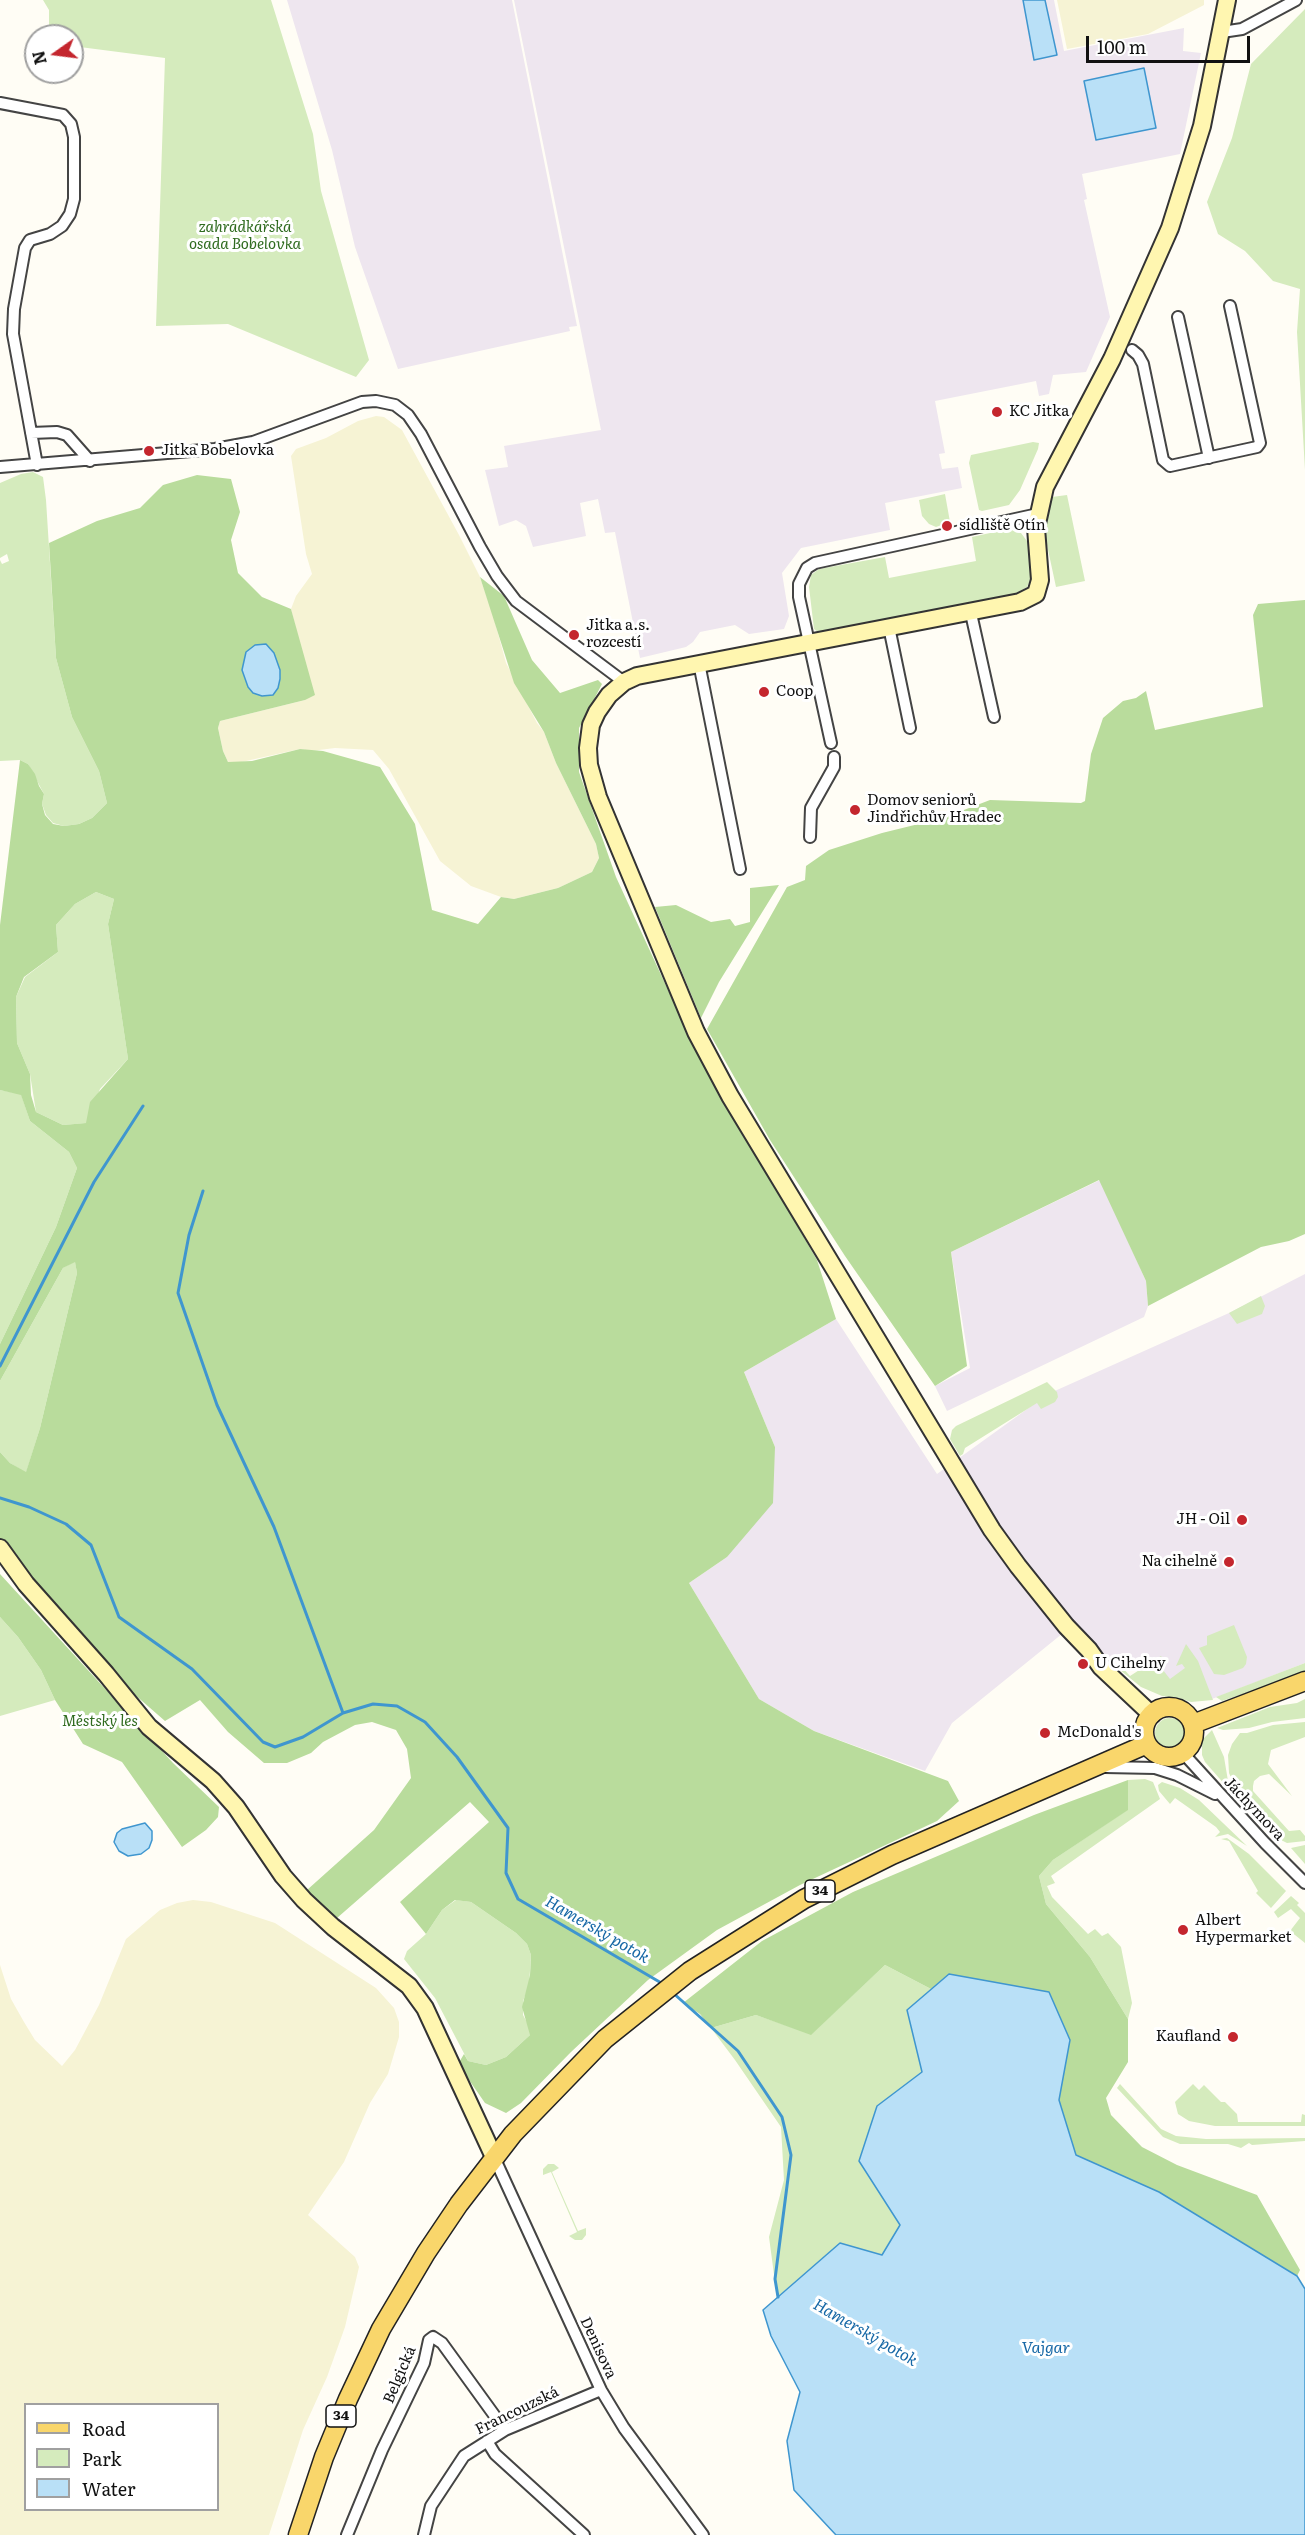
<!DOCTYPE html>
<meta charset="utf-8">
<style>
body{margin:0}
#map{position:relative;width:1305px;height:2535px;overflow:hidden;background:#fffdf5;font-family:Literata,serif}
canvas{display:block}
.legend{position:absolute;left:24px;top:2403px;width:195px;height:108px;box-sizing:border-box;background:#fff;border:2px solid #a0a0a0;margin:0;padding:8px 10px;list-style:none;font-size:18px;color:#111}
.legend li{display:flex;align-items:center;gap:12px;height:30px}
.legend b{width:30px;border:2px solid #a0a0a0}
.north{position:absolute;left:24px;top:24px;width:60px;height:60px;box-sizing:border-box;background:#fff;border:2px solid #a0a0a0;border-radius:50%;rotate:256deg;font-size:16px;font-weight:700;line-height:24px;text-align:center;color:#111}
.north::after{content:'';display:block;margin:auto;width:21px;height:27px;background:#c4262e;clip-path:polygon(50% 0,100% 100%,50% 72%,0 100%)}
.scale{position:absolute;left:1086px;top:36px;width:164px;height:27px;box-sizing:border-box;border:3px solid #111;border-top:0;padding-left:8px;font-size:18px;line-height:21px;white-space:nowrap;color:#111;-webkit-text-stroke:4px #fff;paint-order:stroke}
</style>
<div id="map">
<canvas width="1305" height="2535"></canvas>
<ul class="legend">
<li><b style="height:8px;background:#f9d66b"></b>Road</li>
<li><b style="height:16px;background:#d5ebbd"></b>Park</li>
<li><b style="height:16px;background:#b9e0f7"></b>Water</li>
</ul>
<div class="north">N</div>
<div class="scale">100 m</div>
</div>
<script>
const g = document.querySelector('canvas').getContext('2d');
g.lineJoin = 'round';
function paint(path, color) {
  g.fillStyle = color;
  g.fill(path, 'evenodd');
}
function toPath(rows) {
  const path = new Path2D();
  for (const r of rows) {
    if (r.length === 3) {
      path.moveTo(r[0] + r[2], r[1]);
      path.arc(r[0], r[1], r[2], 0, 2 * Math.PI);
      continue;
    }
    path.moveTo(r[0], r[1]);
    for (let i = 2; i < r.length; i += 2) path.lineTo(r[i], r[i + 1]);
  }
  return path;
}
function trace(path, color, width, dash) {
  g.strokeStyle = color;
  g.lineWidth = width;
  g.lineCap = dash ? 'butt' : 'round';
  g.setLineDash(dash || []);
  g.stroke(path);
}
function write(font, color, halo, rows, align = 'center') {
  g.font = font + ' Literata,serif';
  g.lineWidth = 6;
  g.setLineDash([]);
  g.textBaseline = 'middle';
  g.strokeStyle = halo;
  g.fillStyle = color;
  for (const [text, x, y, turn = 0] of rows) {
    g.save();
    g.translate(x, y);
    g.rotate((+turn || 0) * Math.PI / 180);
    g.textAlign = isNaN(turn) ? turn : align;
    if (halo) g.strokeText(text, 0, 0);
    g.fillText(text, 0, 0);
    g.restore();
  }
}
const industrial = toPath([
 [287,0,512,0,577,326,569,327,570,331,398,369,355,247,332,150],
 [514,0,1054,0,1064,51,1184,28,1183,51,1201,53,1180,154,1082,174,1087,199,1084,200,1110,317,1086,372,1053,375,1049,394,1039,396,1036,381,935,401,945,453,939,454,942,469,958,467,962,488,885,503,890,530,801,548,782,573,789,616,784,629,749,634,735,625,700,632,693,642,686,647,640,658,615,532,605,533,598,499,580,503,586,536,533,547,526,526,516,520,499,526,485,470,508,467,504,446,601,430],
 [1100,1180,1146,1281,1148,1306,1144,1317,947,1411,935,1386,970,1368,951,1252],
 [1305,1274,1305,1663,1212,1699,1166,1692,1124,1657,1110,1665,1073,1625,952,1723,925,1771,814,1731,759,1699,689,1583,727,1557,775,1447,744,1372,836,1319,937,1474,1048,1394,1229,1313]
]);
const farmland = toPath([
 [1057,0,1204,0,1204,5,1148,34,1067,49],
 [376,416,384,417,402,430,459,535,480,577,493,615,506,663,537,723,544,732,556,763,596,844,599,858,592,872,558,888,514,899,501,897,471,886,440,861,389,769,373,750,335,748,311,751,300,749,237,763,228,762,223,751,218,728,220,721,305,700,299,641,291,609,296,596,312,574,306,554,291,456,296,449,326,438,358,421],
 [193,1900,211,1902,275,1923,376,1988,394,2008,399,2022,399,2037,388,2074,370,2103,344,2162,308,2215,355,2257,359,2267,345,2327,327,2377,303,2430,269,2535,0,2535,0,1965,11,1999,24,2022,35,2040,62,2066,75,2050,99,2005,126,1939,160,1910,177,1903],
 [218,2404,218,2510,26,2510,26,2404]
]);
const green = toPath([
 [43,0,271,0,313,134,321,191,369,360,356,377,228,324,156,326,165,58,72,46,72,36,42,36,49,29,49,10],
 [1305,9,1305,470,1297,332,1300,289,1273,281,1245,251,1218,234,1207,202,1232,138,1251,64],
 [1033,442,1039,443,1038,449,1020,490,1009,505,982,511,979,510,969,463,971,455],
 [33,472,43,477,46,500,56,658,72,717,99,771,107,803,92,818,79,824,64,826,53,823,46,815,42,804,44,794,28,764,20,760,0,761,0,560,2,564,9,561,7,554,0,558,0,483,21,474],
 [945,494,950,522,936,527,929,524,922,516,919,500],
 [1067,495,1085,581,1056,587,1044,531,1052,497],
 [1008,529,1021,533,1030,545,1034,571,1027,587,1012,596,821,634,814,629,809,587,811,575,819,569,885,557,889,578,976,561,972,537],
 [96,892,114,899,108,924,128,1059,100,1089,87,1123,63,1125,36,1112,30,1074,17,1043,16,997,25,977,58,952,56,925,75,904],
 [0,1090,21,1094,30,1121,69,1152,77,1168,56,1227,0,1344],
 [75,1261,77,1273,40,1428,26,1473,10,1463,0,1452,0,1381,63,1268],
 [1261,1296,1265,1306,1262,1314,1237,1324,1229,1313],
 [1047,1382,1057,1392,1058,1397,1055,1402,1041,1409,1037,1403,965,1448,963,1454,960,1456,950,1439,952,1430,956,1426],
 [0,1617,18,1637,41,1670,55,1700,0,1716],
 [1234,1625,1247,1657,1246,1664,1243,1668,1224,1675,1214,1674,1199,1648,1207,1645,1207,1636],
 [1186,1644,1198,1661,1213,1700,1191,1702,1179,1698,1162,1696,1141,1687,1120,1670,1122,1667,1130,1676,1161,1656,1164,1661,1159,1665,1170,1679,1185,1668,1182,1664,1176,1666],
 [1305,1663,1305,1673,1222,1701,1216,1697],
 [1305,1699,1305,1718,1272,1722,1249,1728,1223,1730,1217,1728,1270,1707,1297,1703],
 [1170,1733,15],
 [1305,1722,1305,1737,1271,1750,1268,1764,1292,1796,1269,1774,1260,1776,1254,1781,1253,1786,1253,1791,1289,1831,1300,1830,1305,1836,1305,1841,1287,1843,1281,1840,1238,1793,1229,1773,1228,1755,1232,1744,1240,1733,1247,1733,1273,1725],
 [1212,1730,1224,1757,1228,1781,1240,1802,1205,1762,1202,1755,1202,1740],
 [1145,1779,1153,1782,1160,1799,1051,1876,1055,1883,1047,1886,1052,1897,1088,1934,1095,1929,1102,1936,1108,1933,1121,1947,1132,2003,1128,2019,1090,1957,1046,1904,1039,1876,1053,1860,1127,1810,1128,1780],
 [1162,1782,1180,1788,1199,1800,1247,1846,1228,1834,1215,1837,1220,1832,1216,1827,1175,1798,1170,1804,1159,1791,1158,1785],
 [1227,1838,1249,1854,1286,1891,1271,1908,1256,1893,1258,1891,1229,1841,1221,1839],
 [1305,1845,1305,1864,1291,1848],
 [1291,1896,1299,1903,1297,1905,1305,1913,1305,1943,1290,1931,1300,1918,1291,1909,1278,1918,1274,1912],
 [456,1900,471,1902,516,1933,527,1944,531,1955,529,1986,523,2001,523,2015,530,2028,530,2035,506,2057,486,2065,468,2061,435,1998,404,1959,407,1951,426,1934,442,1910],
 [885,1965,931,1989,907,2010,922,2072,877,2106,859,2161,901,2225,882,2255,840,2243,777,2297,769,2237,784,2180,781,2127,735,2060,711,2028,756,2015,811,2034],
 [1120,2084,1161,2129,1176,2136,1206,2139,1305,2138,1305,2141,1252,2145,1249,2143,1241,2148,1228,2144,1180,2144,1163,2137,1117,2088],
 [1193,2084,1199,2090,1204,2085,1221,2102,1225,2102,1237,2114,1238,2122,1301,2122,1302,2114,1305,2115,1305,2126,1215,2126,1189,2121,1178,2114,1175,2102],
 [548,2164,554,2164,559,2168,552,2172,578,2231,586,2228,586,2235,582,2240,575,2240,569,2236,577,2232,551,2172,543,2175,543,2169]
]);
const forest = toPath([
 [197,475,231,479,240,512,231,540,238,573,262,597,291,609,315,695,305,700,220,721,218,728,223,751,228,762,252,761,300,749,323,751,380,767,415,824,432,910,478,924,501,897,514,899,558,888,592,872,599,858,596,844,556,763,544,732,514,683,480,577,504,596,532,660,560,693,598,680,602,684,579,728,579,772,616,877,697,1053,817,1260,836,1319,744,1372,775,1447,773,1503,727,1557,689,1583,759,1699,814,1731,948,1781,959,1801,937,1821,800,1885,717,1930,648,1980,571,2052,521,2103,506,2113,485,2103,458,2064,464,2054,468,2061,486,2065,506,2057,530,2035,522,2007,530,1975,531,1955,527,1944,516,1933,471,1902,455,1900,442,1910,426,1934,400,1902,489,1822,470,1802,337,1918,307,1890,374,1830,411,1778,407,1749,396,1730,372,1722,355,1725,323,1742,311,1753,287,1763,264,1763,228,1732,200,1700,165,1721,118,1680,0,1545,0,1452,10,1463,26,1472,40,1428,77,1273,75,1262,63,1268,0,1381,0,1344,56,1227,77,1168,69,1152,30,1121,21,1095,0,1090,0,925,20,760,28,764,35,774,39,786,44,794,42,804,45,815,53,824,64,826,79,824,92,818,107,803,99,771,72,717,56,658,49,543,97,521,140,508,163,485],
 [96,892,114,899,108,924,128,1059,90,1102,86,1123,63,1125,36,1112,31,1095,30,1074,17,1043,16,997,24,977,58,952,56,925,75,904],
 [1305,600,1305,1234,1289,1241,1261,1247,1148,1306,1146,1281,1099,1180,951,1252,967,1366,935,1386,845,1256,770,1140,707,1029,787,887,805,880,806,866,829,850,882,833,943,818,990,800,1081,803,1085,801,1091,754,1103,718,1123,701,1136,698,1146,691,1155,730,1263,707,1253,615,1258,604],
 [779,885,719,982,701,1018,655,907,676,905,711,922,730,919,735,926,750,922,750,888],
 [0,1574,173,1763,219,1807,218,1817,206,1830,182,1847,122,1762,83,1744,55,1700,41,1670,18,1637,0,1617],
 [1128,1780,1128,1810,1053,1860,1039,1876,1046,1904,1090,1957,1128,2019,1128,2062,1106,2098,1111,2115,1142,2147,1177,2165,1257,2195,1300,2270,1297,2276,1159,2192,1076,2155,1059,2100,1070,2040,949,1974,931,1989,885,1965,811,2035,756,2015,711,2028,700,2014,683,2003,762,1941,853,1892,1034,1815]
]);
const water = toPath([
 [1023,0,1045,0,1057,55,1034,60,1023,0],
 [1144,68,1156,128,1096,140,1084,81,1144,68],
 [266,644,274,653,280,670,280,679,278,688,273,695,262,696,253,693,248,687,242,670,246,652,255,645,266,644],
 [145,1823,152,1831,152,1840,149,1848,141,1854,128,1856,119,1851,114,1842,117,1833,122,1829,145,1823],
 [949,1974,1049,1992,1070,2040,1059,2100,1076,2155,1159,2192,1297,2276,1305,2289,1305,2535,836,2535,794,2490,787,2441,800,2392,771,2336,763,2310,840,2243,882,2255,900,2225,859,2161,877,2106,922,2072,907,2010,949,1974]
]);
const stream = toPath([
 [203,1191,189,1235,178,1293,217,1405,274,1527,343,1713],
 [0,1366,94,1182,143,1106],
 [0,1498,29,1507,66,1524,91,1545,119,1617,192,1669,263,1742,275,1747,303,1737,343,1713,373,1704,397,1706,425,1722,457,1757,508,1828,506,1873,518,1899,663,1984],
 [672,1992,738,2051,782,2117,791,2155,775,2279,778,2297]
]);
const street = toPath([
 [1222,32,1242,29,1296,0],
 [0,103,63,115,71,124,74,137,74,199,70,214,62,226,50,234,30,240,25,248,14,309,13,334,37,465],
 [1178,317,1209,458],
 [1132,350,1138,355,1143,364,1163,460,1170,466,1257,447,1260,443,1230,306],
 [31,433,57,432,67,435,90,461],
 [0,467,215,449,253,442,362,402,376,401,395,405,408,415,421,434,480,547,497,576,516,601,624,682],
 [972,618,994,717],
 [889,627,910,728],
 [699,663,740,869],
 [831,743,799,597,799,584,807,568,815,563,1038,514],
 [810,837,811,808,834,767,834,757],
 [1183,1753,1265,1843,1305,1883],
 [1105,1767,1155,1768,1177,1775,1215,1794],
 [494,2157,601,2390,624,2428,703,2535],
 [487,2441,495,2454,584,2535],
 [347,2535,382,2450,424,2363,429,2340,433,2337,442,2343,505,2430],
 [424,2535,431,2506,464,2456,505,2430,601,2390]
]);
const secondary = toPath([
 [0,1548,26,1584,106,1674,149,1727,213,1781,236,1807,283,1876,304,1900,333,1927,409,1986,425,2008,494,2157],
 [1152,1715,1101,1667,1089,1650,1066,1626,1018,1566,992,1530,730,1096,696,1032,598,797,589,765,588,748,591,725,597,712,609,695,624,682,637,676,1020,602,1036,594,1040,580,1036,528,1045,487,1112,359,1170,228,1202,126,1227,0]
]);
const primary = toPath([
 [1169,1732,25],
 [1193,1724,1305,1681],
 [298,2535,324,2457,348,2399,381,2329,426,2253,459,2204,513,2134,605,2039,690,1971,804,1899,892,1855,1147,1744]
]);
const markers = [
 [997,412,6,"#c4262e"],
 [149,451,6,"#c4262e"],
 [947,526,6,"#c4262e"],
 [574,635,6,"#c4262e"],
 [764,692,6,"#c4262e"],
 [855,810,6,"#c4262e"],
 [1242,1520,6,"#c4262e"],
 [1229,1562,6,"#c4262e"],
 [1083,1664,6,"#c4262e"],
 [1045,1733,6,"#c4262e"],
 [1183,1930,6,"#c4262e"],
 [1233,2037,6,"#c4262e"]
];
const shields = [
 [820,1891,30],
 [341,2416,30]
];
const shieldNames = [
 ["34",820,1891],
 ["34",341,2416]
];
const parkNames = [
 ["zahrádkářská",245,228],
 ["osada Bobelovka",245,245],
 ["Městský les",100,1722]
];
const poiNames = [
 ["KC Jitka",1009,412],
 ["Jitka Bobelovka",161,451],
 ["sídliště Otín",959,526],
 ["Jitka a.s.",586,626],
 ["rozcestí",586,643],
 ["Coop",776,692],
 ["Domov seniorů",867,801],
 ["Jindřichův Hradec",867,818],
 ["JH - Oil",1230,1520,"right"],
 ["Na cihelně",1217,1562,"right"],
 ["U Cihelny",1095,1664],
 ["McDonald's",1057,1733],
 ["Albert",1195,1921],
 ["Hypermarket",1195,1938],
 ["Kaufland",1221,2037,"right"]
];
const streetNames = [
 ["Jáchymova",1254,1809,47],
 ["Denisova",598,2348,65],
 ["Belgická",400,2375,-67],
 ["Francouzská",517,2411,-26]
];
const waterNames = [
 ["Hamerský potok",597,1930,30],
 ["Hamerský potok",865,2333,30],
 ["Vajgar",1046,2348]
];
paint(industrial, '#eee6ef');
paint(farmland, '#f6f3d4');
paint(green, '#d5ebbd');
paint(forest, '#b9dc9c');
paint(water, '#b9e0f7');
trace(water, '#3f96cf', 1.5);
trace(stream, '#3f96cf', 3);
trace(street, '#444', 14);
trace(secondary, '#333', 20);
trace(primary, '#222', 21);
trace(street, '#fff', 10);
trace(secondary, '#fff6b0', 16);
trace(primary, '#f9d66b', 18);
for (const [x, y, r, color] of markers) {
  const dot = new Path2D();
  dot.arc(x, y, r, 0, 2 * Math.PI);
  g.fillStyle = color;
  g.fill(dot);
  trace(dot, '#fff', 2);
}
for (const [x, y, w] of shields) {
  const box = new Path2D();
  box.roundRect(x - w / 2, y - 11, w, 22, 4.5);
  g.fillStyle = '#fff';
  g.fill(box);
  trace(box, '#111', 1.5);
}
write('bold 14px', '#111', null, shieldNames);
write('italic 15px', '#2f6b1f', '#fff', parkNames);
write('15px', '#111', '#fff', poiNames, 'left');
write('15px', '#111', '#fff', streetNames);
write('italic 16px', '#1768a6', '#fff', waterNames);
</script>
